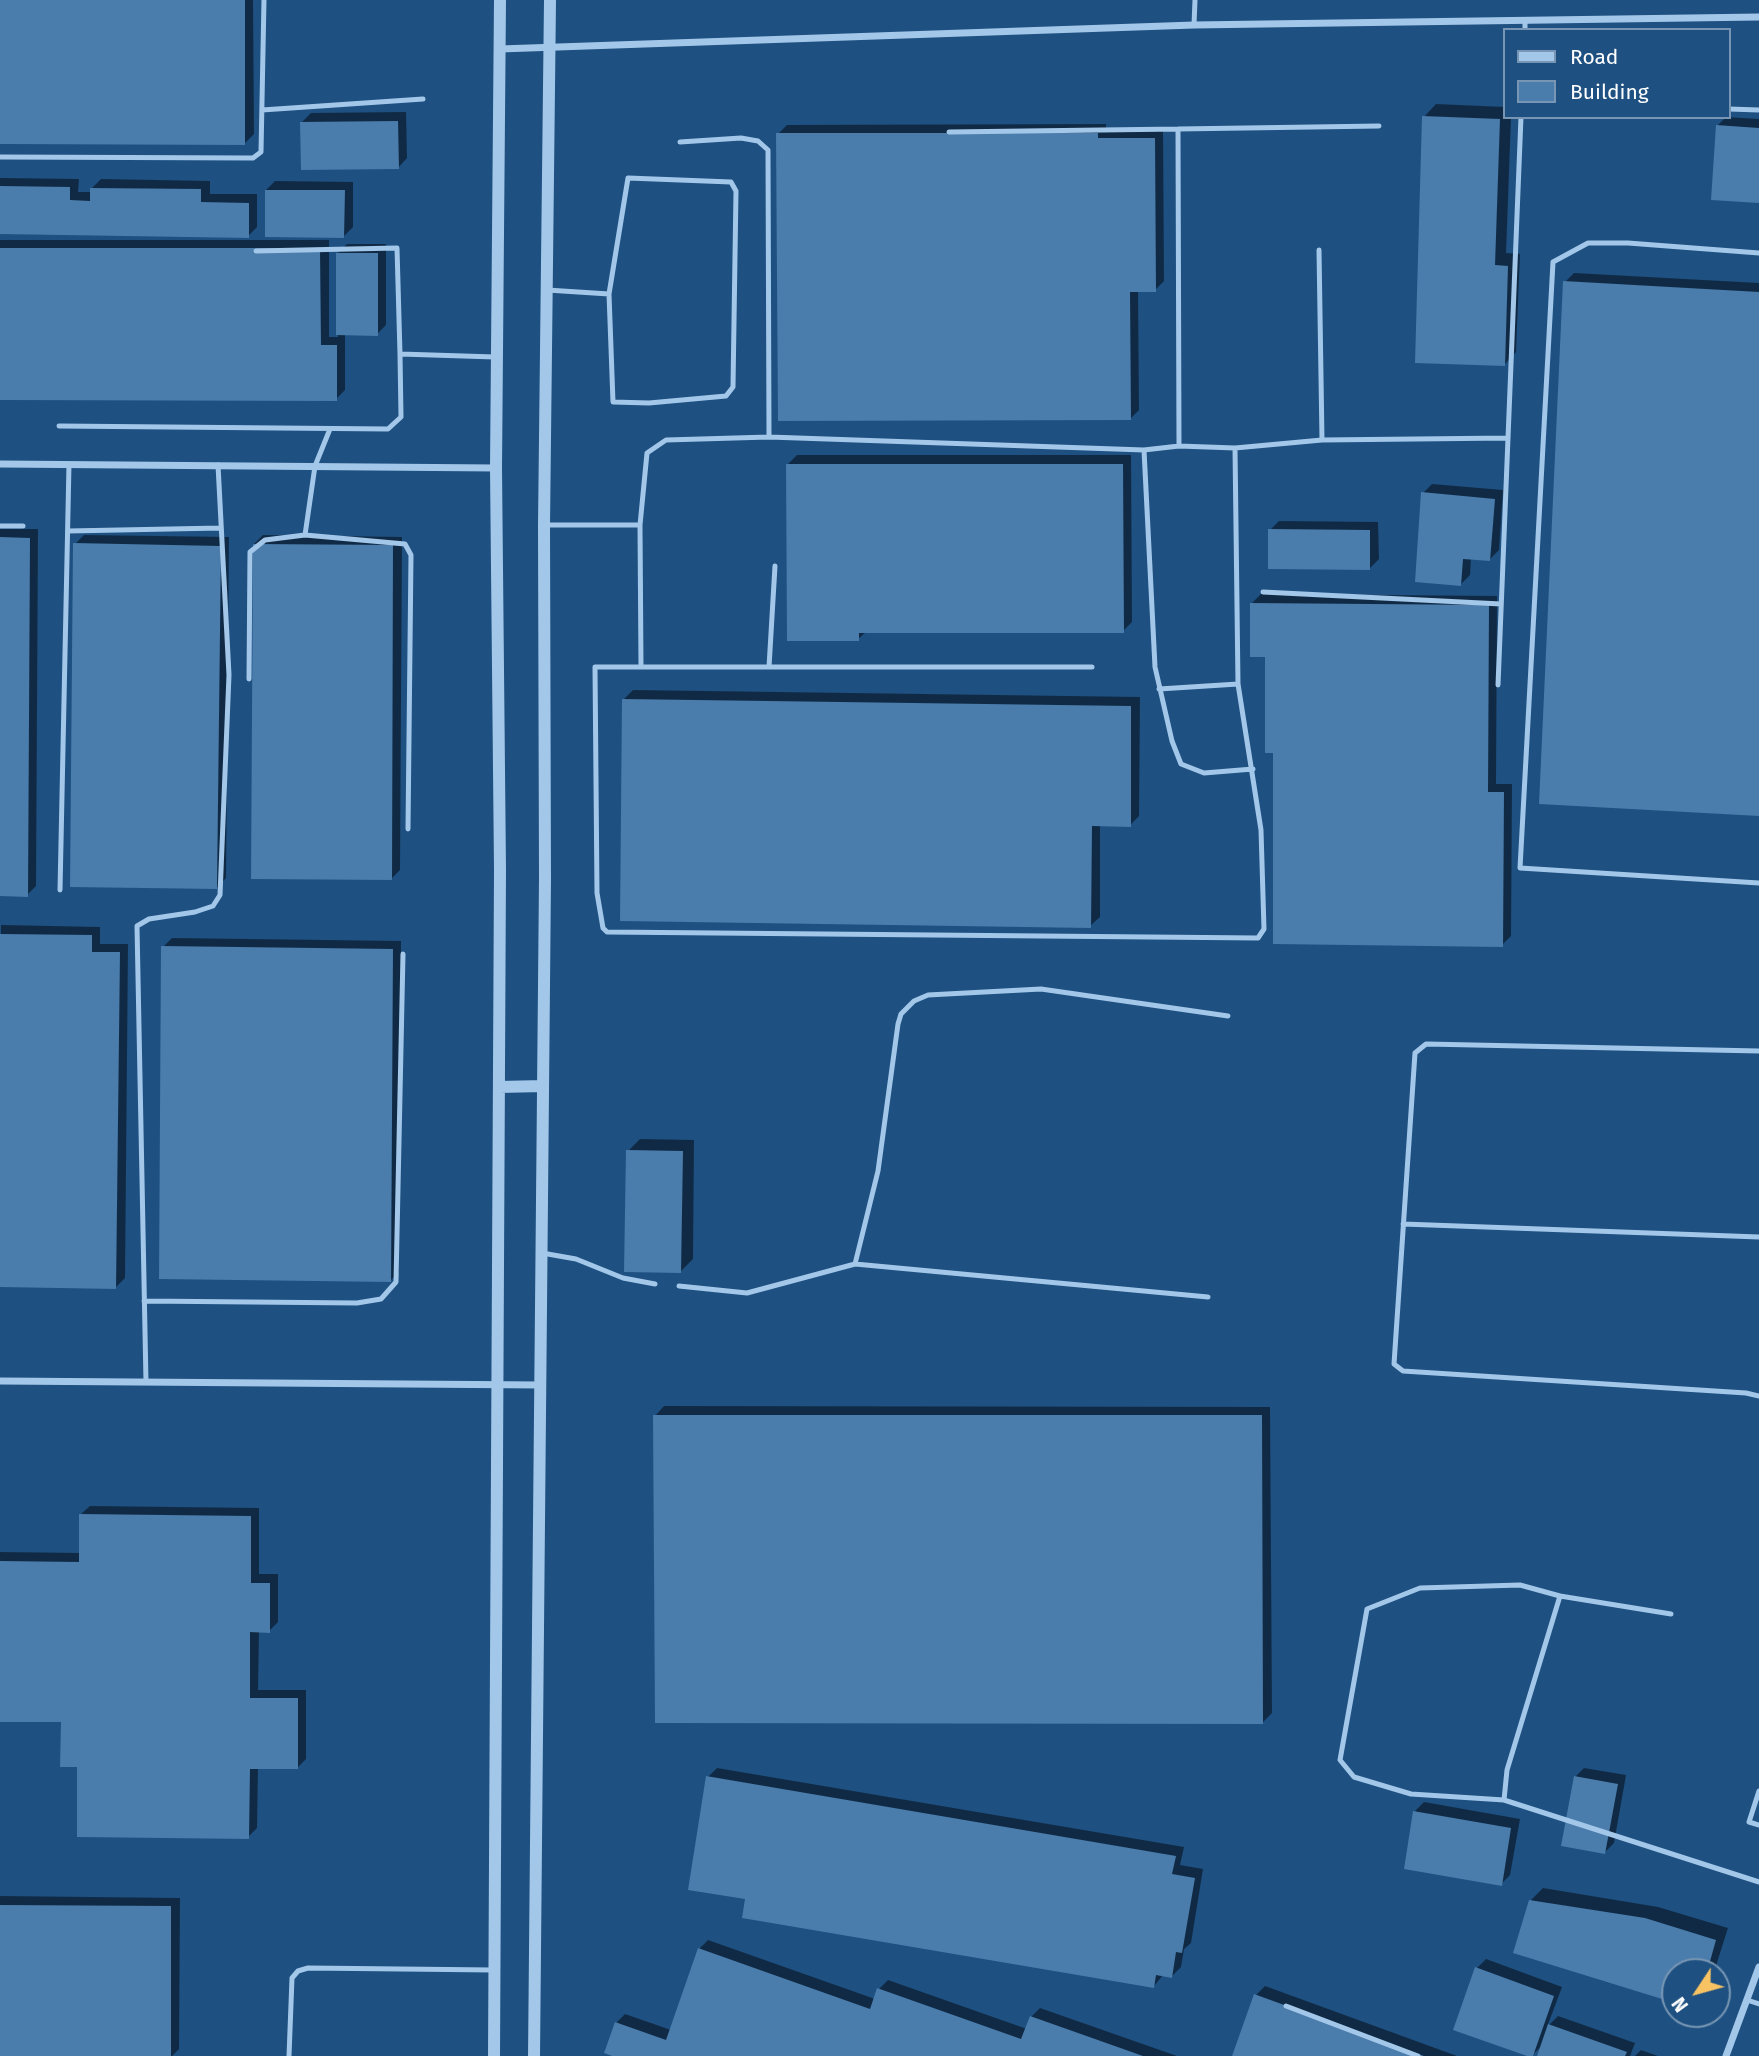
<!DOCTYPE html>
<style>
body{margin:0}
#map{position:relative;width:1759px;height:2056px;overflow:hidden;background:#1e5081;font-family:"Fira Sans",sans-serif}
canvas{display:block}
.legend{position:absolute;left:1503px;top:28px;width:228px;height:91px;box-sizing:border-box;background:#1e5081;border:2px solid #7896b3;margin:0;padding:9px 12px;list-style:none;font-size:21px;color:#fff}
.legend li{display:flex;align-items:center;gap:14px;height:35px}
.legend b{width:35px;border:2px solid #7896b3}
.north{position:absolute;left:1661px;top:1958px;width:70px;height:70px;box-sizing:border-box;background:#1e5081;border:2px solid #7896b3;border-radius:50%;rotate:234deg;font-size:19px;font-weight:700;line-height:28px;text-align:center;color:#fff}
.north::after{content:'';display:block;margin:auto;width:24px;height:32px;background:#f8c362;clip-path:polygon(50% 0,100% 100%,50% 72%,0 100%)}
</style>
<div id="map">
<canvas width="1759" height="2056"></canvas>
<ul class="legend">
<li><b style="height:9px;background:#a3c7e9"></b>Road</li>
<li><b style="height:19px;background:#4a7cac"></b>Building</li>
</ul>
<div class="north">N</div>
</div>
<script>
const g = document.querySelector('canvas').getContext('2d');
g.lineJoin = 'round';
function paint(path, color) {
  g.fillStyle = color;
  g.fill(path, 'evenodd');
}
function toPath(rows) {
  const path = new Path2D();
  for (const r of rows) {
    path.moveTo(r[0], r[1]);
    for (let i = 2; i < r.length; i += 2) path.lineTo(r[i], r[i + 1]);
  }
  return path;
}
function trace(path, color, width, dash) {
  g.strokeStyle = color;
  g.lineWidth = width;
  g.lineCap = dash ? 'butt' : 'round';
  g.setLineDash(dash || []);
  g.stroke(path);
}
const shadow = toPath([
 [0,0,253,0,254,134,245,143,0,142],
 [1436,104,1505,107,1505,117,1511,117,1506,253,1520,254,1516,352,1504,365,1424,117],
 [406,112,407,158,398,168,302,122,311,113],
 [1726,117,1759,119,1759,201,1717,126],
 [1106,124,1106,130,1163,130,1164,281,1155,290,1138,290,1139,410,1130,419,778,134,787,125],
 [0,178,79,179,78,192,92,192,92,188,101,179,210,181,210,194,257,194,257,227,248,236,0,232],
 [275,181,353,182,353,227,344,236,266,190],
 [0,240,329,240,329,337,338,337,338,253,347,244,386,244,386,325,377,334,345,334,345,390,336,399,0,398],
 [1574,273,1759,283,1759,814,1565,282],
 [797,455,1131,455,1132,622,1123,631,866,632,858,639,788,464],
 [1432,484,1503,490,1499,550,1490,559,1471,558,1470,575,1461,584,1423,493],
 [1279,521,1378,522,1379,559,1370,568,1270,530],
 [0,529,38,529,36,886,27,895,0,895],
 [84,535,229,537,226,878,217,888,75,544],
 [263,535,402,537,400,870,391,879,254,544],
 [1261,594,1497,596,1496,784,1512,784,1511,936,1502,945,1275,751,1267,656,1252,603],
 [633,690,1140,697,1139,816,1130,825,1100,825,1100,917,1090,926,624,699],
 [1,925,100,927,100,944,128,944,125,1278,116,1287,0,1285],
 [172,938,401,941,399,1272,390,1281,163,947],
 [640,1139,694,1140,693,1259,680,1272,628,1151],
 [664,1406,1270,1407,1272,1713,1263,1722,655,1416],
 [90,1506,259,1508,259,1574,278,1574,278,1622,269,1631,259,1631,258,1690,306,1690,306,1759,297,1768,258,1767,257,1828,248,1837,79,1766,63,1721,0,1720,0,1552,80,1553,80,1515],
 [717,1768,1184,1847,1180,1865,1203,1869,1191,1943,1184,1949,1181,1967,1172,1976,1163,1975,1154,1986,708,1777],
 [1584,1768,1626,1775,1614,1843,1605,1852,1575,1777],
 [1424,1802,1520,1819,1510,1875,1501,1884,1415,1811],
 [1543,1888,1658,1907,1728,1928,1714,1972,1675,1972,1675,2001,1531,1900],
 [0,1896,180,1898,179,2049,172,2056,0,2056],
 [708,1940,875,1999,879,1989,888,1980,1027,2029,1031,2017,1040,2008,1177,2056,618,2056,616,2023,625,2014,671,2030,699,1949],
 [1486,1959,1562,1987,1547,2027,1558,2016,1635,2043,1630,2056,1539,2056,1543,2045,1531,2056,1477,1968],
 [1265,1986,1457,2056,1234,2056,1256,1995],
 [1641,2050,1658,2056,1635,2056]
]);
const building = toPath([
 [0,0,245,0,245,145,0,144],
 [1422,116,1500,119,1495,265,1508,266,1505,366,1415,363],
 [398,121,399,169,301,170,300,122],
 [1716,125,1759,128,1759,203,1711,200],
 [776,133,1098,133,1098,138,1155,138,1156,292,1130,292,1131,420,778,421],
 [0,186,70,187,70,200,90,201,90,188,201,189,201,202,249,203,249,238,0,234],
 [265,190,345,190,344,238,265,237],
 [0,248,320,248,321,345,337,345,337,401,0,400],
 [336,253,378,253,378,336,336,335],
 [1563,281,1759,292,1759,816,1539,804],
 [786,464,1123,464,1124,633,859,633,859,641,787,641],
 [1421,492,1495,499,1490,561,1463,559,1461,586,1415,582],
 [1268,529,1370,530,1370,570,1268,569],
 [0,537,30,538,28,897,0,896],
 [73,543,221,546,217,889,70,887],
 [253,544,393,545,392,880,251,879],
 [1250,603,1489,605,1488,792,1504,792,1503,947,1273,944,1273,753,1265,753,1265,657,1250,657],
 [622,699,1131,706,1131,827,1092,826,1091,928,620,921],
 [0,934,92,935,92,952,120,952,116,1289,0,1287],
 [161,946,393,949,391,1282,159,1279],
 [626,1150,683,1151,681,1273,624,1272],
 [653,1415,1262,1415,1263,1724,655,1723],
 [79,1514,251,1516,251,1583,270,1583,270,1633,250,1632,250,1698,298,1698,298,1769,250,1769,249,1839,77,1837,77,1767,60,1767,61,1722,0,1722,0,1561,79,1562],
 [706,1776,1176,1856,1172,1874,1195,1878,1182,1953,1176,1952,1172,1978,1156,1975,1154,1988,742,1918,745,1899,688,1890],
 [1574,1776,1618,1784,1605,1854,1561,1846],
 [1413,1811,1511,1828,1502,1886,1404,1869],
 [1529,1900,1645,1918,1716,1940,1707,1972,1675,1972,1675,2003,1513,1953],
 [0,1905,171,1906,171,2056,0,2056],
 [698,1948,870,2009,877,1988,1021,2039,1030,2016,1143,2056,612,2056,604,2053,615,2022,666,2040],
 [1475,1967,1554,1996,1533,2056,1527,2056,1453,2030],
 [1254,1994,1424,2056,1232,2056],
 [1548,2024,1627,2052,1625,2056,1537,2056]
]);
const service = toPath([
 [1194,25,1195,0],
 [1525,30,1525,21],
 [1729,109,1759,110],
 [262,110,423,99],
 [1178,129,1379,126],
 [949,132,1178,129,1179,446,1235,448,1322,440,1508,438],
 [680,142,741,138,758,141,768,150,769,437],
 [0,157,253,158,261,152,264,0],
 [1319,250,1322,440],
 [256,251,397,248,400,354],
 [1759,253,1628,243,1588,243,1553,262,1520,868,1759,883],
 [547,290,609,294,613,402,649,403,726,396,733,387,736,191,731,182,628,178,609,294],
 [59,426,388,429,401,417,400,354,495,357],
 [1144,450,1155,667,1172,741,1181,764,1204,773,1253,769],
 [544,525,640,525,641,667,1092,667],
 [640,525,647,453,666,440,769,437,1144,450,1179,446],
 [0,526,23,526],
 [68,531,221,528],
 [305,535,405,544,411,555,408,829],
 [1263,592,1501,604],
 [641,667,595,667,597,893,603,928,607,932,1258,938,1264,929,1261,830,1238,684,1235,448],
 [769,667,775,566],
 [249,679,250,552,265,540,305,535,315,466,330,429],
 [1498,685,1521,117],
 [1159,689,1238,684],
 [60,890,69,464],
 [1759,1051,1426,1044,1415,1053,1394,1364,1403,1371,1746,1393,1759,1396],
 [1403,1224,1759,1237],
 [542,1253,576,1259,623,1278,655,1284],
 [855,1264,1208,1297],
 [679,1286,747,1293,855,1264,878,1171,898,1024,901,1014,914,1001,928,995,1041,989,1228,1016],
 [144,1301,357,1303,381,1299,396,1282,403,954],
 [146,1382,137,926,149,919,195,912,213,906,220,895,229,675,218,465],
 [1560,1596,1671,1614],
 [1759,1791,1749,1822,1759,1825],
 [1504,1800,1507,1770,1560,1596,1520,1585,1420,1588,1367,1609,1340,1760,1354,1777,1411,1794,1504,1800,1759,1882],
 [1747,2000,1759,2004],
 [1286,2006,1418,2056],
 [289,2056,292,1978,298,1971,308,1968,493,1970]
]);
const minor = toPath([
 [500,49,1194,25,1759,17],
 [0,464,496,468],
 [0,1381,541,1385],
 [1726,2056,1759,1967]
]);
const tertiary = toPath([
 [499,1087,543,1086],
 [494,2056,500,870,496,468,500,0],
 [534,2056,545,878,544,525,550,0]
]);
paint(shadow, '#0007');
paint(building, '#4a7cac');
trace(service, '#a3c7e9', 5);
trace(minor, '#a3c7e9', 7);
trace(tertiary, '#a3c7e9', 12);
</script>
